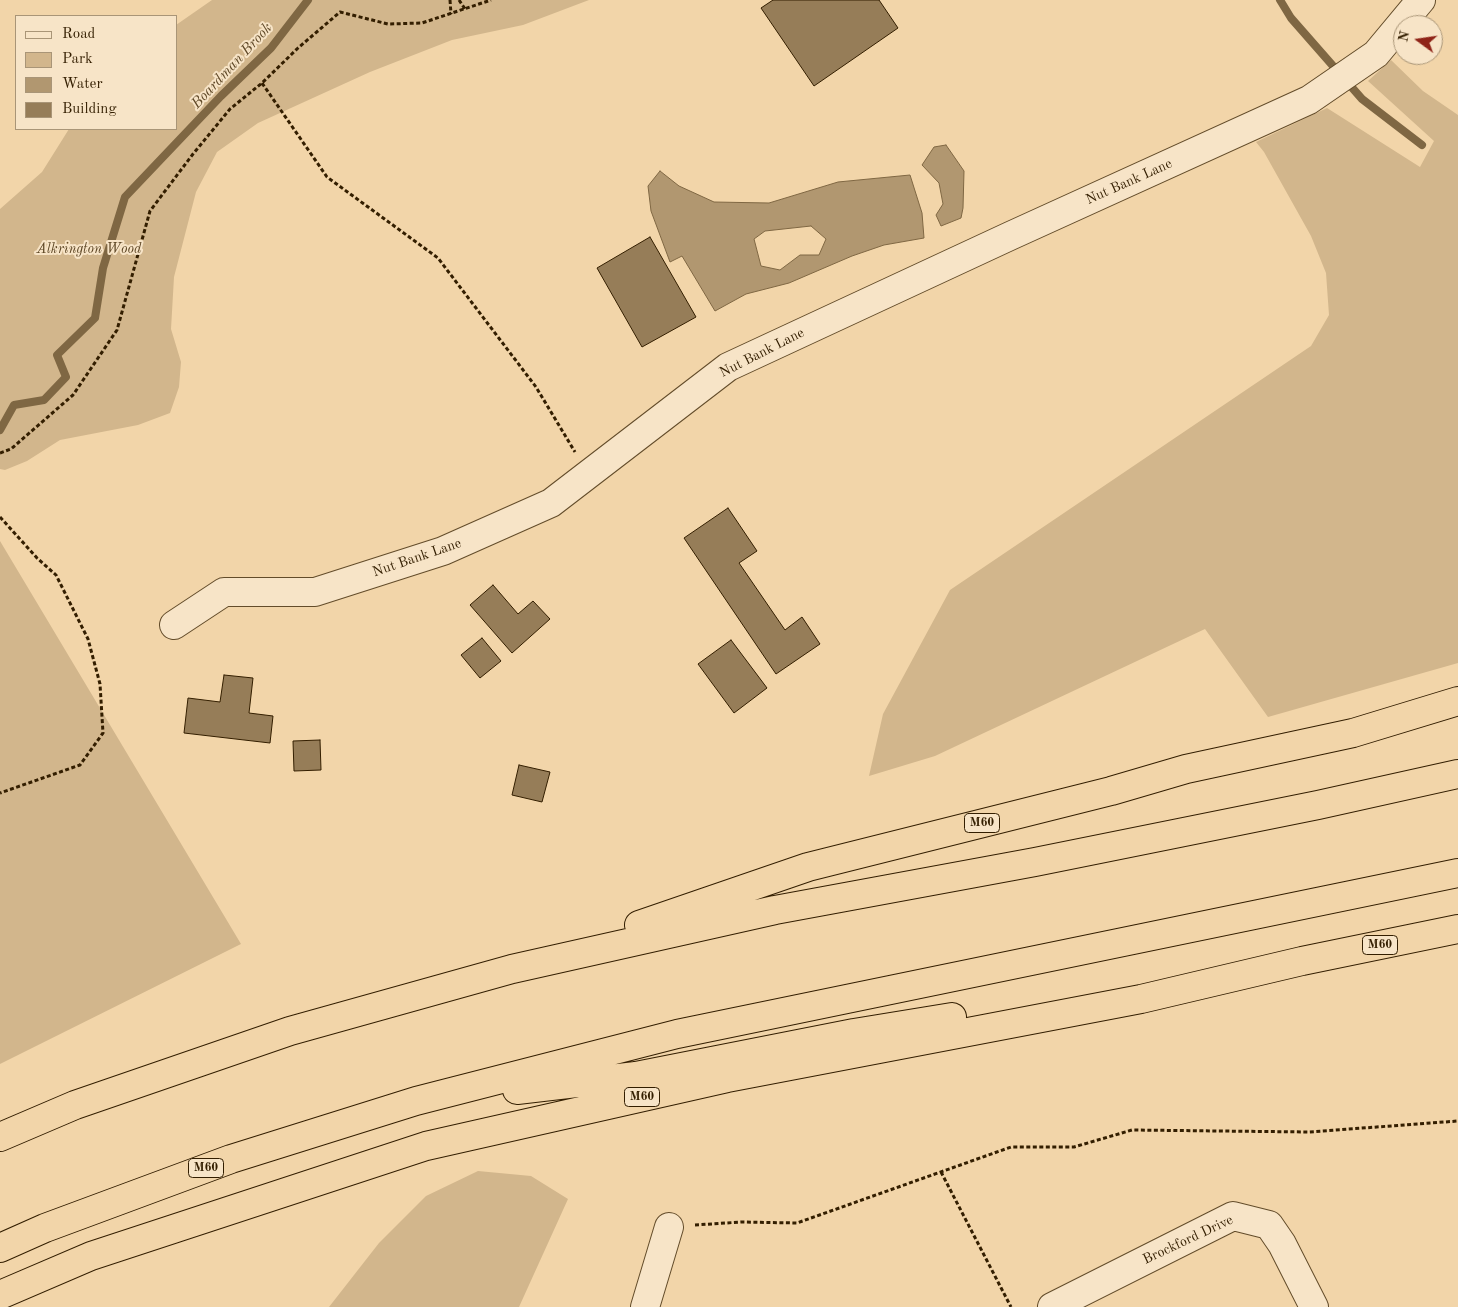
<!DOCTYPE html>
<style>
body{margin:0}
#map{position:relative;width:1458px;height:1307px;overflow:hidden;background:#f2d5a9;font-family:"Old Standard TT",serif}
canvas{display:block}
.legend{position:absolute;left:15px;top:15px;width:162px;height:115px;box-sizing:border-box;background:#f7e4c7;border:1px solid #a99577;margin:0;padding:6px 9px;list-style:none;font-size:15px;color:#331e00}
.legend li{display:flex;align-items:center;gap:10px;height:25px}
.legend b{width:25px;border:1px solid #a99577}
.north{position:absolute;left:1393px;top:15px;width:50px;height:50px;box-sizing:border-box;background:#f7e4c7;border:1px solid #a99577;border-radius:50%;rotate:284deg;font-size:14px;font-weight:700;line-height:20px;text-align:center;color:#331e00}
.north::after{content:'';display:block;margin:auto;width:18px;height:22px;background:#8f2418;clip-path:polygon(50% 0,100% 100%,50% 72%,0 100%)}
</style>
<div id="map">
<canvas width="1458" height="1307"></canvas>
<ul class="legend">
<li><b style="height:6px;background:#f7e4c7"></b>Road</li>
<li><b style="height:14px;background:#d2b68c"></b>Park</li>
<li><b style="height:14px;background:#b19770"></b>Water</li>
<li><b style="height:14px;background:#967d58"></b>Building</li>
</ul>
<div class="north">N</div>
</div>
<script>
const g = document.querySelector('canvas').getContext('2d');
g.lineJoin = 'round';
function paint(path, color) {
  g.fillStyle = color;
  g.fill(path, 'evenodd');
}
function toPath(rows) {
  const path = new Path2D();
  for (const r of rows) {
    path.moveTo(r[0], r[1]);
    for (let i = 2; i < r.length; i += 2) path.lineTo(r[i], r[i + 1]);
  }
  return path;
}
function trace(path, color, width, dash) {
  g.strokeStyle = color;
  g.lineWidth = width;
  g.lineCap = dash ? 'butt' : 'round';
  g.setLineDash(dash || []);
  g.stroke(path);
}
function write(font, color, halo, rows, align = 'center') {
  g.font = font + ' "Old Standard TT",serif';
  g.lineWidth = 4;
  g.setLineDash([]);
  g.textBaseline = 'middle';
  g.strokeStyle = halo;
  g.fillStyle = color;
  for (const [text, x, y, turn = 0] of rows) {
    g.save();
    g.translate(x, y);
    g.rotate((+turn || 0) * Math.PI / 180);
    g.textAlign = isNaN(turn) ? turn : align;
    if (halo) g.strokeText(text, 0, 0);
    g.fillText(text, 0, 0);
    g.restore();
  }
}
const green = toPath([
 [212,0,589,0,523,25,452,40,370,72,258,123,217,152,196,192,174,277,171,329,181,362,179,387,170,413,138,425,60,440,27,461,5,470,0,469,0,209,42,172,69,129,176,129,176,25],
 [1391,60,1423,91,1458,115,1458,663,1268,717,1205,629,935,756,869,776,883,714,950,590,1311,346,1329,315,1326,273,1311,236,1264,152,1256,142,1327,108,1420,167,1434,141,1368,81],
 [0,541,241,944,0,1064],
 [478,1171,531,1176,568,1199,519,1307,329,1307,379,1243,426,1196]
]);
const water = toPath([
 [946,145,964,171,963,208,961,218,941,226,936,215,943,204,939,183,922,165,934,147,946,145],
 [660,171,679,186,714,202,769,203,838,182,910,175,922,213,924,238,884,245,852,256,789,283,746,294,715,311,682,256,670,262,651,211,648,186,660,171],
 [811,226,826,239,819,255,800,255,780,270,761,266,754,239,765,231,811,226]
]);
const stream = toPath([
 [1280,0,1291,18,1362,99,1422,145],
 [0,430,14,405,44,400,66,377,57,355,95,318,103,268,125,197,221,96,271,48,308,0]
]);
const building = toPath([
 [773,0,879,0,898,28,814,86,761,8,773,0],
 [650,237,696,317,642,347,597,268,650,237],
 [728,508,757,551,739,563,785,630,802,617,820,644,776,674,684,538,728,508],
 [493,585,518,614,533,601,550,619,512,653,470,605,493,585],
 [482,638,501,661,480,678,461,655,482,638],
 [731,640,767,688,734,713,698,664,731,640],
 [224,675,253,678,249,713,273,716,270,743,184,733,188,698,220,702,224,675],
 [320,740,321,770,294,771,293,741,320,740],
 [519,765,550,772,542,802,512,795,519,765]
]);
const path = toPath([
 [450,0,451,14],
 [459,0,465,9],
 [262,83,327,177,438,258,536,387,575,452],
 [0,453,11,449,73,395,117,330,150,211,193,154,230,109,262,83,298,48,340,12,388,24,422,23,491,0],
 [0,517,37,558,56,575,88,639,100,684,103,733,80,765,0,793],
 [941,1172,1011,1307],
 [695,1225,741,1222,797,1223,1011,1147,1074,1147,1132,1130,1309,1132,1458,1121]
]);
const minor = toPath([
 [174,625,224,592,315,592,443,551,551,503,728,367,1010,236,1309,100,1376,54,1421,0],
 [645,1307,669,1227],
 [1052,1307,1233,1216,1269,1225,1282,1244,1314,1307]
]);
const highway = toPath([
 [639,925,808,867,1111,791,1186,769,1353,733,1458,701],
 [517,1090,636,1076,854,1033,952,1017],
 [0,1137,75,1105,290,1031,512,969,775,910,1035,862,1318,805,1458,774],
 [0,1248,45,1228,231,1159,416,1101,677,1034,1458,873],
 [0,1295,91,1256,426,1146,727,1078,1141,999,1302,961,1458,929]
]);
const shields = [
 [982,823,35],
 [1380,945,35],
 [642,1097,35],
 [206,1168,35]
];
const shieldNames = [
 ["M60",982,823],
 ["M60",1380,945],
 ["M60",642,1097],
 ["M60",206,1168]
];
const streetNames = [
 ["Nut Bank Lane",1129,182,-24],
 ["Nut Bank Lane",762,353,-27],
 ["Nut Bank Lane",417,558,-19],
 ["Brockford Drive",1188,1240,-25]
];
const parkNames = [
 ["Alkrington Wood",89,249]
];
const waterNames = [
 ["Boardman Brook",232,66,-47]
];
paint(green, '#d2b68c');
paint(water, '#b19770');
trace(water, '#7f6743', 1);
trace(stream, '#7f6743', 8);
paint(building, '#967d58');
trace(building, '#331e00', 1);
trace(minor, '#634c2a', 30);
trace(highway, '#331e00', 30);
trace(path, '#331e00', 3, [4, 2.5]);
trace(minor, '#f7e4c7', 28);
trace(highway, '#f2d5a9', 28);
for (const [x, y, w] of shields) {
  const box = new Path2D();
  box.roundRect(x - w / 2, y - 9.5, w, 19, 4);
  g.fillStyle = '#f7e4c7';
  g.fill(box);
  trace(box, '#331e00', 1);
}
write('bold 12px', '#331e00', null, shieldNames);
write('14px', '#331e00', '#f7e4c7', streetNames);
write('italic 14px', '#5b4423', '#f7e4c7', parkNames);
write('italic 15px', '#5f4827', '#f7e4c7', waterNames);
</script>
